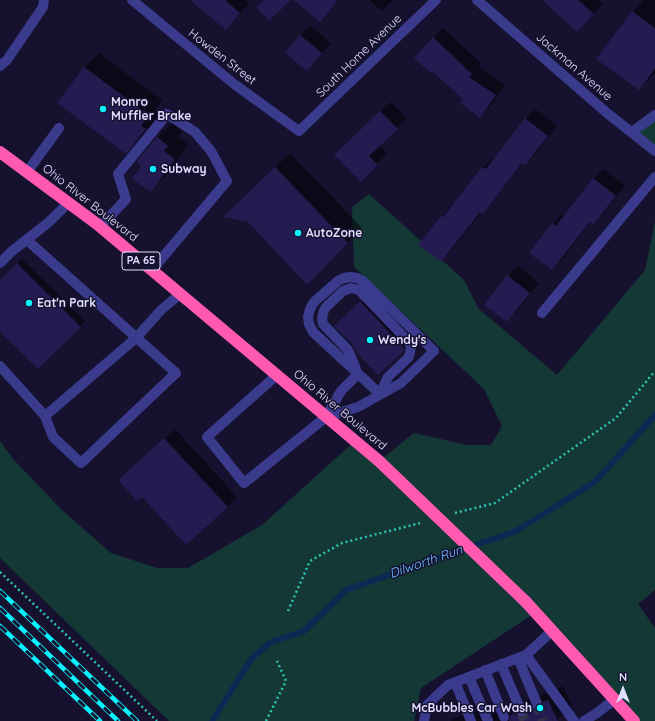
<!DOCTYPE html>
<style>
body{margin:0}
#map{position:relative;width:655px;height:721px;overflow:hidden;background:#15112e;font-family:Quicksand,sans-serif}
canvas{display:block}
.north{position:absolute;left:603px;top:669px;width:40px;height:40px;-webkit-text-stroke:3px #15112e;paint-order:stroke;rotate:0deg;font-size:11px;font-weight:700;line-height:16px;text-align:center;color:#e0deff}
.north::after{content:'';display:block;margin:auto;width:14px;height:18px;background:#e0deff;clip-path:polygon(50% 0,100% 100%,50% 72%,0 100%)}
</style>
<div id="map">
<canvas width="655" height="721"></canvas>
<div class="north">N</div>
</div>
<script>
const g = document.querySelector('canvas').getContext('2d');
g.lineJoin = 'round';
function paint(path, color) {
  g.fillStyle = color;
  g.fill(path, 'evenodd');
}
function toPath(rows) {
  const path = new Path2D();
  for (const r of rows) {
    path.moveTo(r[0], r[1]);
    for (let i = 2; i < r.length; i += 2) path.lineTo(r[i], r[i + 1]);
  }
  return path;
}
function trace(path, color, width, dash) {
  g.strokeStyle = color;
  g.lineWidth = width;
  g.lineCap = dash ? 'butt' : 'round';
  g.setLineDash(dash || []);
  g.stroke(path);
}
function write(font, color, halo, rows, align = 'center') {
  g.font = font + ' Quicksand,sans-serif';
  g.lineWidth = 3;
  g.setLineDash([]);
  g.textBaseline = 'middle';
  g.strokeStyle = halo;
  g.fillStyle = color;
  for (const [text, x, y, turn = 0] of rows) {
    g.save();
    g.translate(x, y);
    g.rotate((+turn || 0) * Math.PI / 180);
    g.textAlign = isNaN(turn) ? turn : align;
    if (halo) g.strokeText(text, 0, 0);
    g.fillText(text, 0, 0);
    g.restore();
  }
}
const green = toPath([
 [655,115,655,151,632,132],
 [369,194,464,280,478,308,557,375,645,270,655,221,655,590,638,604,655,628,655,721,634,721,535,613,421,688,414,721,169,721,0,558,0,441,14,460,62,510,111,553,157,568,188,568,262,525,355,441,379,461,414,433,467,445,491,445,502,426,484,389,354,267,352,207]
]);
const shadow = toPath([
 [188,0,246,0,249,3,226,29,197,5,196,6],
 [369,0,393,0,382,11],
 [544,0,598,0,603,4,587,21],
 [644,0,655,0,655,73,639,89,633,12],
 [310,26,331,43,307,70,300,36],
 [443,28,481,63,478,66,505,85,490,107,480,116,464,99,433,38],
 [99,53,162,100,155,111,160,114,140,138,126,153,59,102,85,67],
 [391,102,407,118,379,145,387,154,361,180,345,145],
 [535,109,557,126,535,154,525,164,523,163,492,202,483,212,482,211,451,251,441,261,420,244,442,216,451,206,452,207,483,167,493,158,495,159,526,119],
 [172,123,182,131,178,137,188,144,165,176,150,190,142,166,157,138],
 [290,153,362,228,307,283,249,221,239,203],
 [603,169,625,185,603,214,593,224,591,222,562,259,552,269,553,224,562,214,565,216,594,179],
 [22,259,85,321,38,368,0,330,0,281],
 [518,266,539,283,517,311,507,321,508,276],
 [376,287,418,336,403,350,350,312],
 [175,429,237,497,227,507,129,470],
 [563,686,572,706,555,721,451,721,453,719,479,709,482,718,499,712,504,713,513,706,515,708,518,709,526,701,530,699,534,702,543,694,546,693,548,695,551,696,559,688]
]);
const stream = toPath([
 [212,721,252,658,271,642,304,631,346,590,516,531,595,482,655,415]
]);
const building = toPath([
 [190,0,225,0,240,13,226,30],
 [264,0,291,0,269,21,256,7],
 [294,0,338,0,320,22],
 [542,0,578,0,594,14,577,32],
 [632,11,655,28,655,69,639,90,596,59],
 [300,35,322,53,307,71,285,53],
 [433,37,472,74,469,77,496,95,480,118,460,103,463,99,432,71,431,73,414,58],
 [84,67,149,115,141,126,146,129,126,154,57,103],
 [380,111,398,129,369,156,378,165,361,182,334,155],
 [525,118,548,136,525,165,522,163,483,214,480,212,441,262,418,245,441,216,443,217,482,167,486,169],
 [157,137,168,146,164,151,175,159,151,192,132,179,141,166,136,162],
 [275,167,348,243,307,285,248,222,223,217],
 [593,178,616,196,593,225,590,222,552,270,529,253,552,223,556,226],
 [17,263,81,327,38,369,0,332,0,280],
 [507,275,530,293,507,322,484,305],
 [360,301,404,348,404,351,378,375,356,352,353,345,334,326],
 [164,438,228,507,186,545,142,497,137,501,118,480],
 [548,700,558,721,509,721,510,715,515,713,517,716,523,717,526,715,527,708,531,707,533,709,539,710,542,708,543,702]
]);
const minorTunnel = toPath([
 [537,704,543,721],
 [521,711,525,721]
]);
const path = toPath([
 [455,513,495,503,616,418,655,371],
 [0,572,157,721],
 [288,611,310,561,342,543,420,523],
 [266,721,286,681,277,661]
]);
const minor = toPath([
 [132,0,234,84,299,131,436,0],
 [477,0,607,113,655,151],
 [0,66,7,60,43,7,44,0],
 [632,132,655,115],
 [27,172,59,128],
 [100,227,126,199,118,174,167,114,195,132,211,151,227,181,152,270],
 [0,263,11,252,49,222,68,203],
 [542,313,655,177],
 [0,366,45,416,53,437,81,463,176,373,27,240],
 [356,369,348,350,323,324,322,319,324,310,327,306,343,291,351,288,359,290,408,341,411,347,409,357,388,377,380,394],
 [277,375,207,437,244,483,326,417,341,391,358,374],
 [45,416,136,338,161,310,180,294],
 [326,417,358,407,401,383,434,351,363,281,357,278,350,277,344,278,338,281,314,302,310,309,308,317,309,324,313,332,380,394],
 [526,655,574,721],
 [518,658,537,704],
 [501,664,521,711],
 [485,670,504,717],
 [469,677,488,721],
 [455,682,471,721],
 [424,721,427,705,448,685,526,655,552,631],
 [584,721,597,713,615,699]
]);
const highway = toPath([
 [0,152,97,224,379,461],
 [526,602,634,721]
]);
const rail = toPath([
 [0,591,137,721],
 [0,608,118,721],
 [0,626,100,721]
]);
const highwayBridge = toPath([
 [379,461,526,602]
]);
const markers = [
 [103,109,4,"#0af2ff"],
 [153,169,4,"#0af2ff"],
 [298,233,4,"#0af2ff"],
 [29,303,4,"#0af2ff"],
 [370,340,4,"#0af2ff"],
 [540,708,4,"#0af2ff"]
];
const shields = [
 [141,261,38]
];
const shieldNames = [
 ["PA 65",141,261]
];
const streetNames = [
 ["South Home Avenue",359,56,-44],
 ["Howden Street",222,57,38],
 ["Jackman Avenue",574,67,41],
 ["Ohio River Boulevard",90,203,38],
 ["Ohio River Boulevard",340,410,40]
];
const poiNames = [
 ["Monro",111,102],
 ["Muffler Brake",111,116],
 ["Subway",161,169],
 ["AutoZone",306,233],
 ["Eat'n Park",37,303],
 ["Wendy's",378,340],
 ["McBubbles Car Wash",532,708,"right"]
];
const waterNames = [
 ["Dilworth Run",426,562,-19]
];
paint(green, '#143835');
paint(shadow, '#0007');
trace(stream, '#0b2953', 6);
paint(building, '#241c50');
trace(minorTunnel, '#33304d', 10, [10, 5]);
trace(path, '#2dc4b4', 2.5, [2, 3]);
trace(minor, '#3b3b8e', 10);
trace(highway, '#ff59b0', 12);
trace(rail, '#0af2ff', 4.5);
trace(rail, '#15112e', 3, [9]);
trace(highwayBridge, '#ff59b0', 12);
for (const [x, y, r, color] of markers) {
  const dot = new Path2D();
  dot.arc(x, y, r, 0, 2 * Math.PI);
  g.fillStyle = color;
  g.fill(dot);
  trace(dot, '#15112e', 1.5);
}
for (const [x, y, w] of shields) {
  const box = new Path2D();
  box.roundRect(x - w / 2, y - 9, w, 18, 3);
  g.fillStyle = '#15112e';
  g.fill(box);
  trace(box, '#e0deff', 1);
}
write('bold 11px', '#e0deff', null, shieldNames);
write('12px', '#e0deff', '#15112e', streetNames);
write('bold 12px', '#e0deff', '#15112e', poiNames, 'left');
write('italic 13px', '#6cc1ff', '#15112e', waterNames);
</script>
